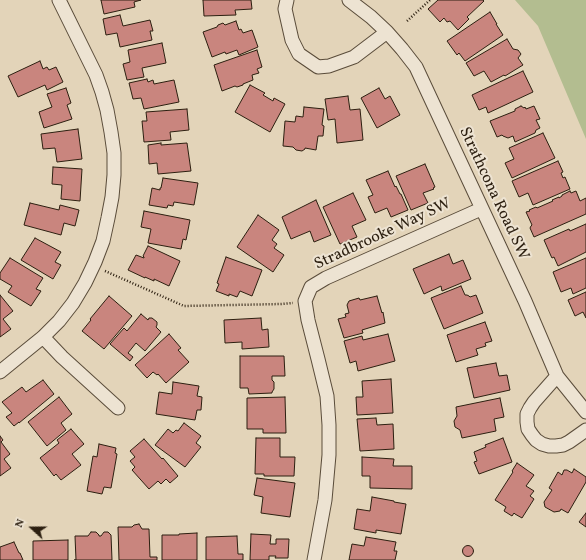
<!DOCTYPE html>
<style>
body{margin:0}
#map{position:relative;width:586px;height:560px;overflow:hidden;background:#e3d4b9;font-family:Vollkorn,serif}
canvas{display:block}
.north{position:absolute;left:12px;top:508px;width:40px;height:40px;-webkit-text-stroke:3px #ede3d2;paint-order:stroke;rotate:291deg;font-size:11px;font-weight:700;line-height:16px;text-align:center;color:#2c1f10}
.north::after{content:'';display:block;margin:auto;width:14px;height:18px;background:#2c1f10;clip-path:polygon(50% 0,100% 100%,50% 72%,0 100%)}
</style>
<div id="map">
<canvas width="586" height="560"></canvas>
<div class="north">N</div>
</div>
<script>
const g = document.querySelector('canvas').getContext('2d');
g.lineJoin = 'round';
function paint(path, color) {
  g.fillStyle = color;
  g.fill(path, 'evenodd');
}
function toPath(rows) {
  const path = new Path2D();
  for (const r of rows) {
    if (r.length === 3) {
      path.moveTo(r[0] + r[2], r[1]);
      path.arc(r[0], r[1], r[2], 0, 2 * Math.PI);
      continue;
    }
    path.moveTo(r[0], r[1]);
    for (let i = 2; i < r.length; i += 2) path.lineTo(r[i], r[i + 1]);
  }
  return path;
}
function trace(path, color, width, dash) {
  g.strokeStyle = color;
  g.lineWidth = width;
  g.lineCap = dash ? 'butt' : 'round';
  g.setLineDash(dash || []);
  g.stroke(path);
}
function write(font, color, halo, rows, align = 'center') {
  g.font = font + ' Vollkorn,serif';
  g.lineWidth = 4;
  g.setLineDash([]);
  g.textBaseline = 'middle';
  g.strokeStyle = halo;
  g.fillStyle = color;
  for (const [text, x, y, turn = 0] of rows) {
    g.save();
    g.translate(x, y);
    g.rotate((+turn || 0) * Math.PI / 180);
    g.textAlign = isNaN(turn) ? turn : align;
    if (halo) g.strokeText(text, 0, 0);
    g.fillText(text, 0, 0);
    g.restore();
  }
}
const green = toPath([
 [515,0,586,0,586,139,538,26]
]);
const building = toPath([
 [101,0,141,0,134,2,135,7,104,14,101,0],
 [203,0,251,0,252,9,235,10,236,15,204,16,203,0],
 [438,0,483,0,484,1,467,17,469,19,458,30,450,21,447,22,444,18,440,22,428,9,438,0],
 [490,12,497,24,496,24,503,35,465,61,459,53,457,55,447,41,490,12],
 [120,15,123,26,150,20,153,31,150,31,152,40,120,47,117,33,106,35,103,19,120,15],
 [236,21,239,30,241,29,243,33,252,30,258,47,239,55,237,50,226,54,225,52,212,57,203,32,217,27,218,25,223,23,225,25,236,21],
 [507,39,513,49,518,50,521,54,518,58,523,65,505,76,504,75,491,82,484,71,474,76,466,63,507,39],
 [162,43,166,63,142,68,144,77,127,80,123,64,130,62,128,50,162,43],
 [257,50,262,67,257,69,259,73,252,75,253,80,243,84,243,85,237,87,235,86,222,91,214,65,257,50],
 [40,61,43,69,47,67,49,70,56,67,63,82,47,90,45,85,18,97,8,76,40,61],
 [523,71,533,92,488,113,486,107,479,110,472,95,523,71],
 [147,79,148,82,153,80,154,84,174,80,179,102,144,109,141,98,133,99,129,83,147,79],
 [250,85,265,93,263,95,273,101,274,98,285,104,270,132,235,112,250,85],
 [66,88,71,103,67,105,72,119,44,128,39,112,52,107,47,94,66,88],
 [379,88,385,99,390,96,400,115,377,128,361,98,379,88],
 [348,96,350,110,360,109,363,140,337,143,335,119,328,120,325,99,348,96],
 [521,106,524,108,525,107,526,109,534,106,540,119,536,120,540,128,536,130,535,133,515,142,513,136,508,138,503,136,502,135,497,137,490,121,515,111,515,109,521,106],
 [304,107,324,109,322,125,324,126,323,136,318,136,316,150,305,148,305,149,302,151,296,150,293,147,283,146,285,121,295,122,296,116,303,117,304,107],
 [187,109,189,130,170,132,171,140,144,142,142,121,147,121,146,112,187,109],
 [78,129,82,159,57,162,55,148,43,149,41,134,78,129],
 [543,133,555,158,512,178,505,163,514,159,509,148,543,133],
 [161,143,161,145,187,143,191,171,158,174,157,163,149,164,148,145,161,143],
 [558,161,563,172,561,173,563,178,565,177,570,189,533,205,528,193,519,197,512,181,558,161],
 [425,164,435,187,433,188,434,189,423,193,428,203,411,210,396,176,425,164],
 [53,167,82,169,80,201,61,199,62,185,52,184,53,167],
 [388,171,395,187,396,186,400,194,401,194,408,210,391,217,387,208,375,213,368,197,373,195,366,180,388,171],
 [163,178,198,183,194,205,174,202,173,206,168,205,167,208,149,205,152,188,160,190,160,188,161,188,163,178],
 [570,191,571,193,576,191,580,201,586,198,586,214,534,237,530,228,531,226,532,225,526,212,530,211,529,210,536,207,537,208,553,201,552,200,559,197,559,198,562,196,562,195,570,191],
 [353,193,366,220,352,226,357,237,340,244,323,207,353,193],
 [316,200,331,235,314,242,310,231,291,239,282,217,316,200],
 [30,203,59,210,60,205,79,210,75,226,64,223,61,235,24,225,30,203],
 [144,211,190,220,186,240,183,239,181,249,148,243,151,229,141,227,144,211],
 [258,215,279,230,272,240,277,244,274,248,284,255,273,272,237,247,258,215],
 [586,224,586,252,558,266,554,257,552,258,551,256,544,240,569,229,570,231,586,224],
 [35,238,61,252,55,262,61,265,53,279,21,260,35,238],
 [148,246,180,261,169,286,154,279,154,281,145,277,145,278,128,270,136,255,144,258,144,257,143,256,148,246],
 [449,254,453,264,463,260,471,279,442,291,441,286,424,294,413,269,449,254],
 [226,257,262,270,252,296,240,291,237,297,229,294,229,296,216,291,219,284,217,283,226,257],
 [10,258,43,278,36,289,41,291,31,306,8,292,12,286,0,279,0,273,10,258],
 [586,258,586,288,573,294,571,288,561,292,553,272,586,258],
 [461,286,465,295,467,295,469,296,470,297,476,295,483,313,444,329,431,298,461,286],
 [586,292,586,318,583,312,575,316,568,300,586,292],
 [0,295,13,311,3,319,11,329,0,337,0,295],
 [109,296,132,316,104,349,82,331,91,320,90,319,109,296],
 [377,296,382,313,383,312,385,323,362,330,363,333,344,338,338,319,346,317,345,314,349,313,347,305,349,301,359,298,360,300,377,296],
 [141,314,148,320,149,318,152,318,157,322,157,325,156,327,161,332,145,351,136,343,128,353,133,357,130,361,110,344,124,328,127,331,141,314],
 [261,318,262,330,268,329,269,347,242,349,242,342,225,343,224,320,261,318],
 [485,322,492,341,485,343,486,346,476,349,478,355,456,362,447,335,485,322],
 [169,334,181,348,178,350,189,362,166,383,158,374,157,375,153,372,147,378,135,365,169,334],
 [388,334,395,361,358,371,356,361,350,363,344,341,362,336,363,340,388,334],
 [240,356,284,356,285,376,272,376,272,380,274,382,274,389,272,392,272,393,249,394,248,388,240,388,240,356],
 [496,363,499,376,507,375,510,390,474,398,467,368,496,363],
 [391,379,393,413,357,415,356,397,363,397,362,381,391,379],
 [43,380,54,394,19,423,19,422,14,426,6,417,12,413,2,402,22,387,26,392,43,380],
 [173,382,199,386,197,396,202,397,201,410,197,410,195,420,156,414,159,392,172,394,173,382],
 [59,397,72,414,61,423,66,430,47,446,28,422,59,397],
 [285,397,286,433,263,433,263,429,247,429,247,398,285,397],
 [500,398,504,417,494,419,496,431,462,438,460,430,455,427,454,421,457,416,456,407,500,398],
 [376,418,377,425,393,424,394,449,360,451,357,419,376,418],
 [184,423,201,436,196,443,201,447,185,467,155,445,168,429,173,433,176,430,178,431,184,423],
 [71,429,84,444,72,454,81,465,61,480,56,474,54,476,40,458,59,443,57,440,71,429],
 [0,436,3,440,1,442,10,454,4,459,11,468,0,476,0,436],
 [256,438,280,438,280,457,295,457,294,476,264,476,264,474,255,474,256,438],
 [503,438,512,462,479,474,474,462,477,461,474,452,486,447,485,445,503,438],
 [144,439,162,459,163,458,178,476,170,483,166,479,161,484,158,481,149,489,132,470,135,467,130,461,135,457,130,451,144,439],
 [99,444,116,448,115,453,117,454,111,488,104,487,102,494,87,491,93,456,97,457,99,444],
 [362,457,394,459,393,466,412,466,412,489,370,488,370,476,362,476,362,457],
 [517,463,534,475,526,486,534,491,530,496,534,499,522,518,515,514,514,513,512,516,504,511,506,507,495,500,513,472,512,471,517,463],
 [574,469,586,477,586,482,568,513,561,509,560,511,554,512,545,507,544,502,552,490,549,488,558,472,562,475,564,470,567,470,572,473,574,469],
 [257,478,295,483,290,517,261,513,263,497,254,495,257,478],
 [372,497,394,501,394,502,406,504,401,534,376,530,376,533,354,529,357,509,370,511,372,497],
 [586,513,586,527,579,522,586,513],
 [139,524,142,529,149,529,150,557,157,557,157,560,119,560,118,527,132,527,134,525,139,524],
 [91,532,96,532,99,535,99,536,101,536,104,532,108,532,111,535,112,560,74,560,76,560,75,536,88,536,91,532],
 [197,533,197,560,162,560,162,535,179,535,179,534,197,533],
 [251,534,271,535,270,544,276,544,276,539,289,539,288,558,275,558,276,556,269,556,269,560,250,560,251,534],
 [237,536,238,554,243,554,243,560,206,560,206,537,237,536],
 [366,537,396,542,394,551,397,551,395,560,349,560,352,544,364,546,366,537],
 [68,540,68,560,33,560,33,541,68,540],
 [14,542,19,553,20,553,23,560,0,560,0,547,14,542],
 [468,551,5.5]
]);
const path = toPath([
 [407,21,430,0],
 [105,271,184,306,281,304,293,303]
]);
const minor = toPath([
 [287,0,285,9,292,40,299,54,318,67,329,66,354,57,387,32],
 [349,0,371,17,387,32,402,49,416,67,525,301,557,376,586,412],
 [43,337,62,357,118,408],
 [0,372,43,337,59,321,73,303,85,283,95,262,103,241,108,218,112,197,114,175,114,153,111,132,107,110,102,92,96,75,59,0],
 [557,376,534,402,530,408,527,414,527,422,528,429,532,435,536,440,542,444,549,446,556,446,563,445,569,442,586,430],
 [314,560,325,500,329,455,329,425,327,396,318,359,308,320,305,301,311,287,326,278,481,209]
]);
const streetNames = [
 ["Strathcona Road SW",493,194,65],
 ["Stradbrooke Way SW",383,235,-25]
];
paint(green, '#b3bd90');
paint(building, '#c9857e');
trace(building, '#2c1f10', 1);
trace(minor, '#5a4c3a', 15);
trace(path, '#2c1f10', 2.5, [1, 2]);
trace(minor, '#ede3d2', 13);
write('16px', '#2c1f10', '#ede3d2', streetNames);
</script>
